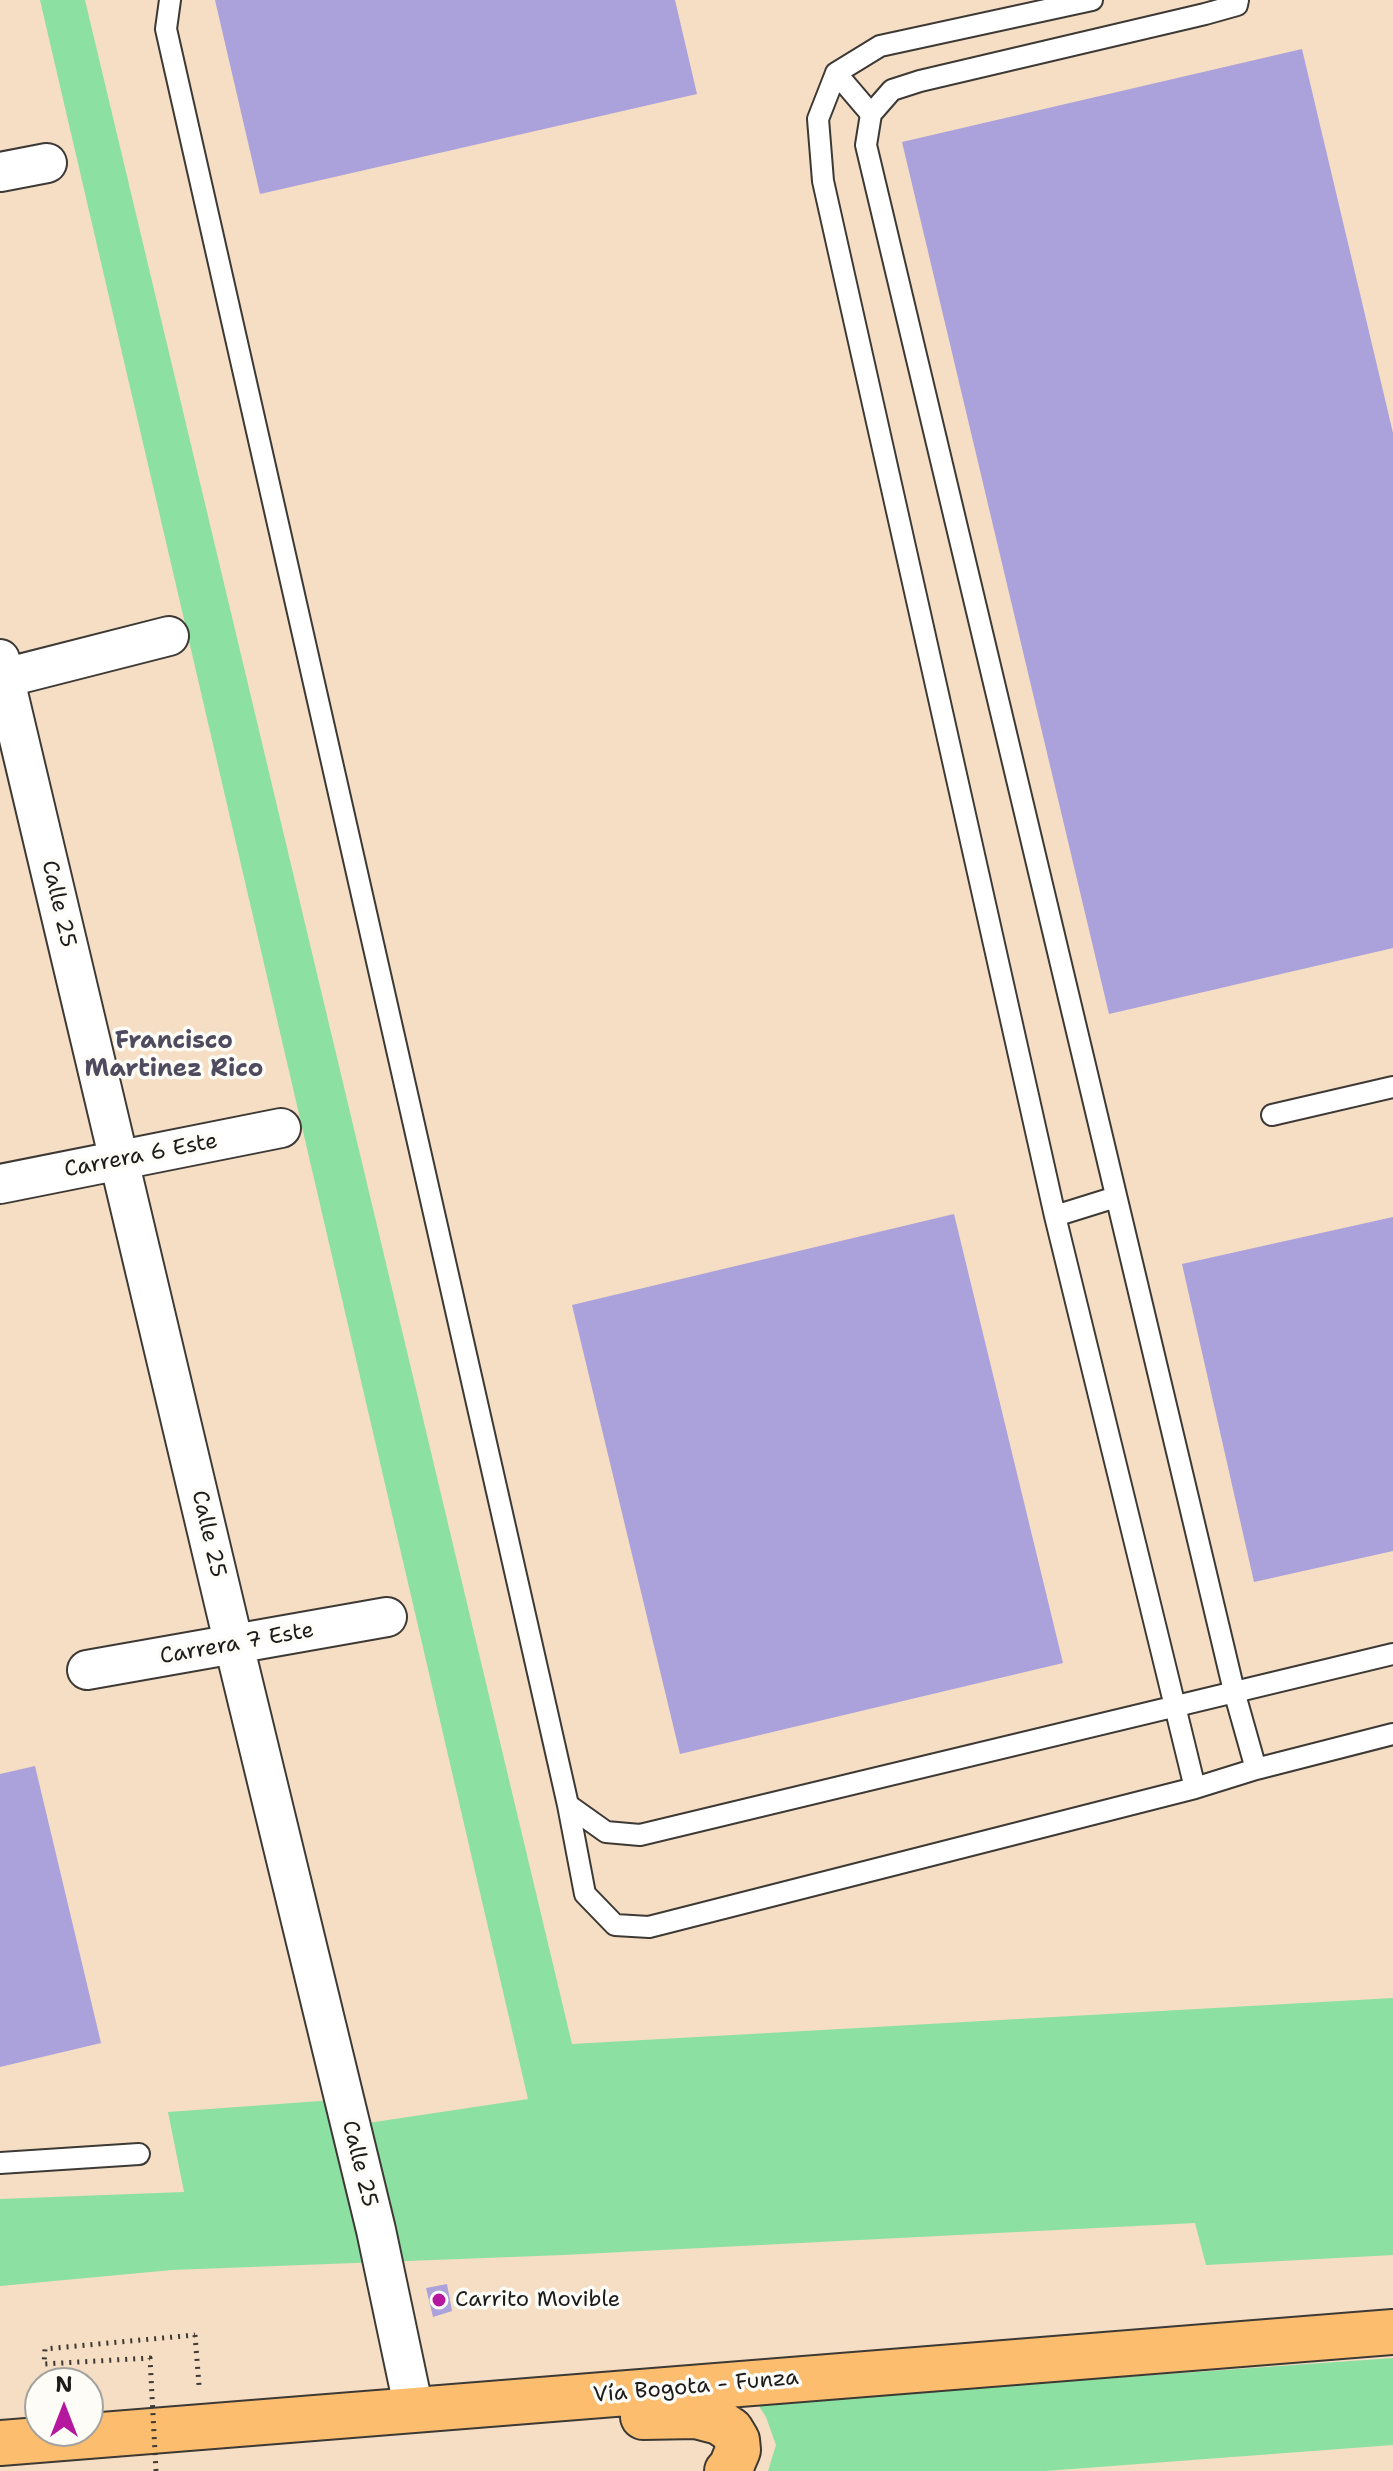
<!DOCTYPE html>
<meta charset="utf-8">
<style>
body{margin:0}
#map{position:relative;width:1393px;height:2471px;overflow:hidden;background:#f5dec3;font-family:"Shantell Sans",sans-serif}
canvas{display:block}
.north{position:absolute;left:24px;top:2367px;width:80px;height:80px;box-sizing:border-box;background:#fdfcf7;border:2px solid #a3a29f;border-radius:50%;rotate:0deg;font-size:22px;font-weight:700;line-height:32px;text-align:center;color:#1c1c1c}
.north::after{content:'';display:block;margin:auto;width:28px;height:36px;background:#b5179e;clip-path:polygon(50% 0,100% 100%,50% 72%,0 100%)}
</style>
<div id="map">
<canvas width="1393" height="2471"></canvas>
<div class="north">N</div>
</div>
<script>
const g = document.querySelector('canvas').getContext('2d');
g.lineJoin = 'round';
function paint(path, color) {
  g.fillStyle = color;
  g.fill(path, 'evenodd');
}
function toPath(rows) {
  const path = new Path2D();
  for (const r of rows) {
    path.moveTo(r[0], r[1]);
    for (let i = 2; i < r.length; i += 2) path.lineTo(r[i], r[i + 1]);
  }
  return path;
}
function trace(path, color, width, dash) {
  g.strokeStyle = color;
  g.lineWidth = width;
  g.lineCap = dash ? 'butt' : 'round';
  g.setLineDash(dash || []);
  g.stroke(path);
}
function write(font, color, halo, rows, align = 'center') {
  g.font = font + ' "Shantell Sans",sans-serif';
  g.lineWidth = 7;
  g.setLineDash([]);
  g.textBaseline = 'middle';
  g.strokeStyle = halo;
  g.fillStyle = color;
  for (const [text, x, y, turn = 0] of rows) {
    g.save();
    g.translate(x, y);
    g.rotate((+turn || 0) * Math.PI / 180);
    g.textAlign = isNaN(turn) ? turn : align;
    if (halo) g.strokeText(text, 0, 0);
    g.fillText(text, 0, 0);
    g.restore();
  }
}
const green = toPath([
 [40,0,85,0,572,2044,1393,1998,1393,2255,1206,2265,1195,2223,563,2255,172,2270,0,2286,0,2199,184,2192,168,2112,362,2098,368,2123,528,2099],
 [1393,2358,1393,2445,1045,2471,768,2471,776,2445,766,2417,757,2403]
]);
const building = toPath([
 [215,0,675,0,697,94,260,194],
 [1302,49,1393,433,1393,948,1109,1014,902,142],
 [954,1214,1063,1663,680,1754,572,1305],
 [1393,1217,1393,1551,1254,1582,1182,1264],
 [35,1766,101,2043,0,2067,0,1774],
 [447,2284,452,2311,433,2317,426,2288]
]);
const path = toPath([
 [195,2335,199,2385]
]);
const service = toPath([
 [170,0,166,29,568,1805,585,1894,615,1925,649,1927,1195,1788,1256,1769,1393,1734],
 [1092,0,880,46,836,73,818,119,823,181,1055,1216,1195,1788],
 [1238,0,1237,5,1205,14,920,81,892,90,871,114,866,145,1234,1691,1256,1769],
 [836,73,871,114],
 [1272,1115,1393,1087],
 [1055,1216,1116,1197],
 [568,1805,606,1832,640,1835,1393,1654],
 [0,2163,139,2154]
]);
const minor = toPath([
 [0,172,47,163],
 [0,659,234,1645,376,2230,414,2410],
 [0,679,169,636],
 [0,1184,281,1128],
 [87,1670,387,1617]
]);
const primary = toPath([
 [643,2417,696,2416,719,2422,731,2430,737,2440,738,2450,731,2467,727,2471],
 [0,2443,1393,2332]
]);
const pathBridge = toPath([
 [156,2471,150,2358,44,2364,45,2349,195,2335]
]);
const markers = [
 [439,2300,8,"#b5179e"]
];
const streetNames = [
 ["Calle 25",58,904,77],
 ["Carrera 6 Este",141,1156,-11],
 ["Calle 25",208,1534,77],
 ["Carrera 7 Este",237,1644,-10],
 ["Calle 25",359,2164,76],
 ["Vía Bogota - Funza",696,2387,-5]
];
const poiNames = [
 ["Carrito Movible",455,2300]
];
const neighbourhoodNames = [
 ["Francisco",174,1042],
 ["Martinez Rico",174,1070]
];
paint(green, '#8ce0a1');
paint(building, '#aba1db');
trace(service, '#3d3935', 24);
trace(minor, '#3d3935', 42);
trace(primary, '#3d3935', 48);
trace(path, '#3d3935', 5, [2, 6]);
trace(service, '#fff', 20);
trace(minor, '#fff', 38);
trace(primary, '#fcbd6f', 44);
trace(pathBridge, '#3d3935', 5, [2, 6]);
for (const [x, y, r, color] of markers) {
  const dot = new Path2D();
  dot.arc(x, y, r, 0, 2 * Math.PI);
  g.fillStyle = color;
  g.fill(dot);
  trace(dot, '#fdfcf7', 3);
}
write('22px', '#1c1c1c', '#fdfcf7', streetNames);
write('22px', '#1c1c1c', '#fdfcf7', poiNames, 'left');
write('bold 24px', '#4e4b5f', '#fdfcf7', neighbourhoodNames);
</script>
